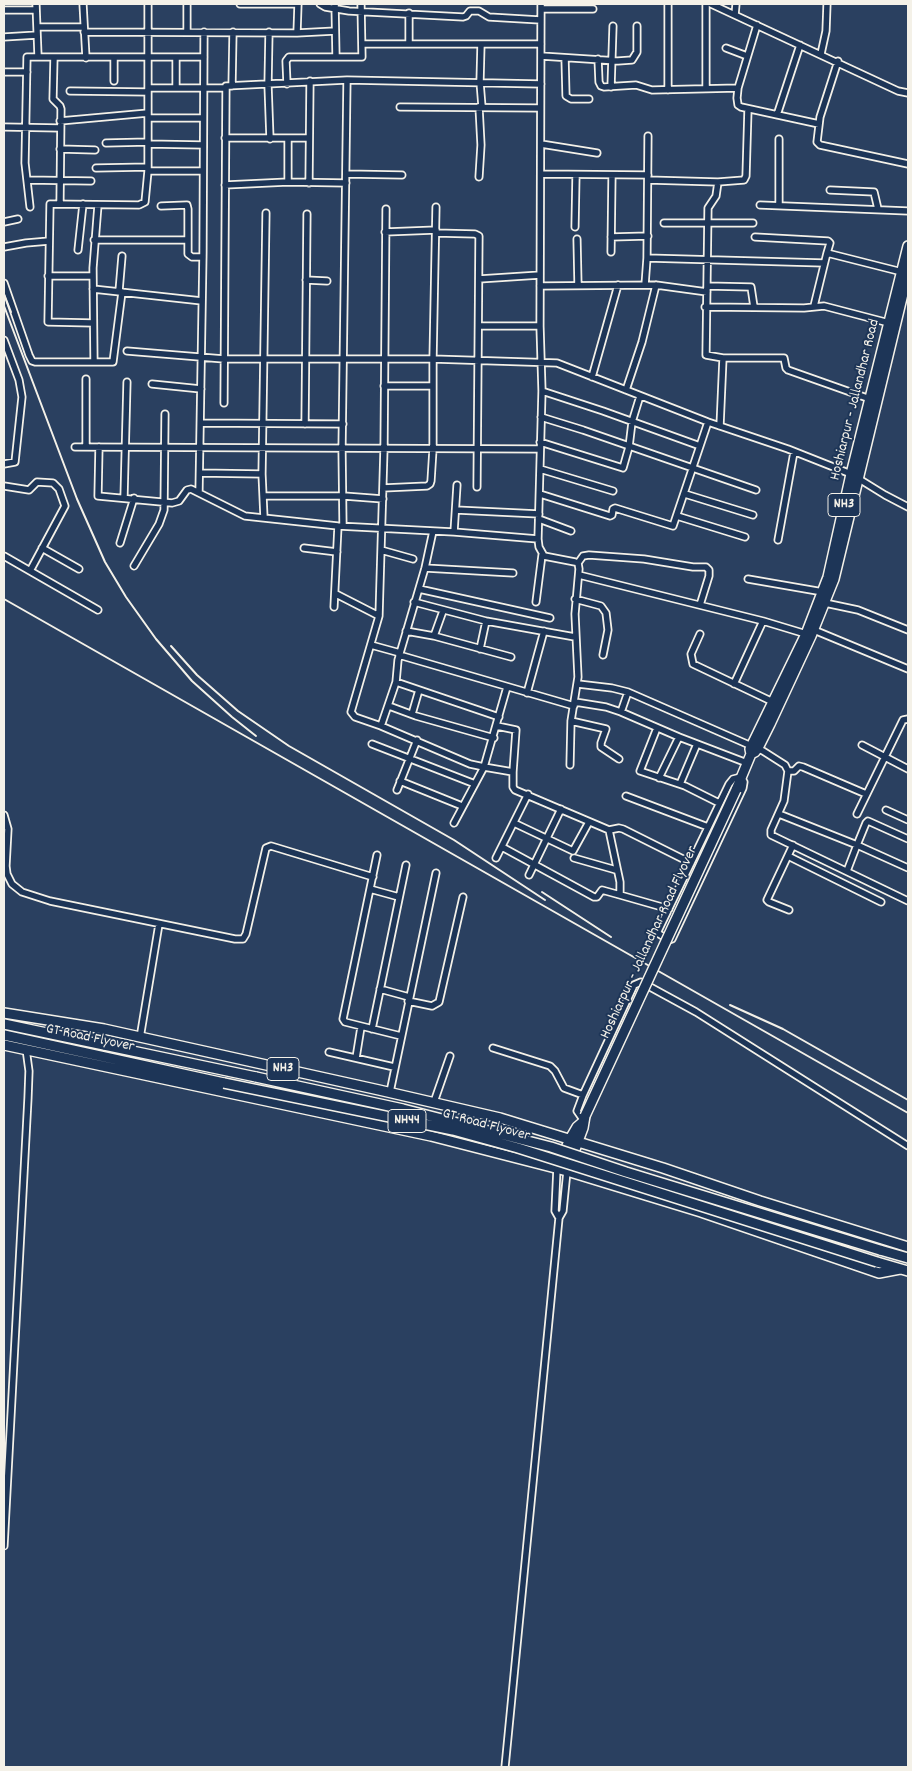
<!DOCTYPE html>
<style>
body{margin:0}
#map{position:relative;width:912px;height:1771px;overflow:hidden;background:#2a4060;font-family:Dekko,sans-serif}
canvas{display:block}
.frame{position:absolute;inset:0;border:5px solid #f4f1e8;pointer-events:none}
</style>
<div id="map">
<canvas width="912" height="1771"></canvas>
<div class="frame"></div>
</div>
<script>
const g = document.querySelector('canvas').getContext('2d');
g.lineJoin = 'round';
function toPath(rows) {
  const path = new Path2D();
  for (const r of rows) {
    path.moveTo(r[0], r[1]);
    for (let i = 2; i < r.length; i += 2) path.lineTo(r[i], r[i + 1]);
  }
  return path;
}
function trace(path, color, width, dash) {
  g.strokeStyle = color;
  g.lineWidth = width;
  g.lineCap = dash ? 'butt' : 'round';
  g.setLineDash(dash || []);
  g.stroke(path);
}
function write(font, color, halo, rows, align = 'center') {
  g.font = font + ' Dekko,sans-serif';
  g.lineWidth = 4;
  g.setLineDash([]);
  g.textBaseline = 'middle';
  g.strokeStyle = halo;
  g.fillStyle = color;
  for (const [text, x, y, turn = 0] of rows) {
    g.save();
    g.translate(x, y);
    g.rotate((+turn || 0) * Math.PI / 180);
    g.textAlign = isNaN(turn) ? turn : align;
    if (halo) g.strokeText(text, 0, 0);
    g.fillText(text, 0, 0);
    g.restore();
  }
}
const minor = toPath([
 [36,4,38,56],
 [83,4,86,58],
 [187,4,187,32],
 [240,4,298,4],
 [320,4,325,7,349,11,463,17,466,16,470,11,479,11,489,17,540,20],
 [335,4,336,57],
 [541,4,540,326,542,391,538,539,539,547,544,556,575,562,578,563,579,569,575,614,578,677,571,721,570,765],
 [668,4,668,90],
 [711,4,898,91,908,93],
 [541,9,593,9],
 [4,10,36,10],
 [409,13,409,43],
 [735,15,736,4],
 [757,25,738,88,737,98,738,105,741,107,819,124],
 [37,27,84,27],
 [84,32,297,33,335,31],
 [269,32,268,85,270,139],
 [297,33,298,4],
 [4,37,37,35],
 [362,44,541,44],
 [481,44,480,82,482,107],
 [726,48,747,56],
 [821,54,826,31,827,4],
 [541,56,618,61,632,60,637,52,637,26],
 [54,57,53,99,60,106,61,109,60,203],
 [114,57,114,81],
 [176,57,176,88],
 [565,58,566,96,571,99,589,99],
 [598,59,599,82,601,86,604,87,636,85,652,90,738,88],
 [838,61,820,117,817,142,820,145,908,164],
 [4,72,27,72],
 [287,84,286,61,289,57,362,57,361,4],
 [232,86,233,32],
 [611,87,613,26],
 [148,88,226,88],
 [706,88,706,4],
 [70,91,148,92],
 [400,107,540,108],
 [479,107,481,145,479,177],
 [777,115,800,45],
 [148,118,203,118],
 [60,121,148,113],
 [4,127,60,128],
 [225,138,308,138],
 [779,139,779,205],
 [106,143,148,142],
 [148,144,203,145],
 [541,144,597,153],
 [60,149,95,150],
 [96,168,148,167],
 [148,171,203,171],
 [347,174,402,175],
 [541,174,648,175],
 [27,180,91,181],
 [648,180,718,182,744,180,746,176,748,109],
 [288,182,288,139],
 [718,182,716,196,708,208,706,355,723,358,784,358,786,368,788,370,870,399],
 [309,183,310,81],
 [225,185,288,182,346,183],
 [830,190,874,192,878,209],
 [760,205,908,211],
 [161,206,187,205,188,209,188,254,192,257,203,257],
 [30,207,25,163,27,57,204,57],
 [386,209,384,448,379,616,351,712,355,717,381,726,396,682,398,660,425,568,433,531],
 [4,222,18,219],
 [664,223,753,223],
 [575,227,576,175],
 [385,232,436,230],
 [436,233,475,234,479,236,477,487],
 [611,237,648,236],
 [755,237,828,241,830,243,827,253],
 [577,239,578,285],
 [94,240,187,240],
 [4,247,26,243,49,241],
 [78,250,83,204],
 [611,252,612,175],
 [647,258,824,263],
 [48,276,93,276],
 [479,279,540,275],
 [306,280,327,281],
 [4,283,29,355,32,361,35,362,113,362,122,292],
 [645,285,647,258,648,136],
 [540,286,656,285,707,292],
 [707,286,751,287,754,307],
 [93,289,202,301],
 [119,291,122,256],
 [814,306,827,253,902,272],
 [705,307,804,308,824,306,889,323],
 [93,323,48,322,50,204,139,205,145,202,148,171,148,4],
 [479,326,540,326],
 [4,340,19,380,22,397,15,462,4,464],
 [127,351,224,359,433,359,557,363,708,422,788,449,851,474,885,495,908,507],
 [94,362,93,268,98,205],
 [592,377,618,285],
 [152,384,201,389],
 [384,386,433,386],
 [626,390,642,342,656,285],
 [542,391,603,411,700,446],
 [224,403,226,86,347,80,541,84],
 [541,417,583,430,756,490],
 [201,423,343,424],
 [305,424,307,214],
 [720,426,723,358],
 [540,442,623,468,629,447,632,422,640,396],
 [75,447,540,449],
 [86,447,86,379],
 [99,447,98,496,172,503,179,501,187,490,191,489,245,516,338,526,454,532,538,539],
 [540,469,613,491],
 [200,473,262,474],
 [4,486,29,490,37,482,53,483,59,489,65,506,30,571],
 [383,488,427,486,430,484,431,481,433,449,433,359,436,207],
 [199,492,203,253,204,32],
 [540,494,610,516,612,515,613,509,615,508,673,526,708,422],
 [685,494,753,515],
 [263,496,344,496,383,499],
 [124,497,127,382],
 [456,510,539,514],
 [677,516,745,537],
 [264,518,262,474,266,213],
 [539,519,571,531],
 [343,526,342,449,347,80],
 [454,532,457,485],
 [778,540,794,452],
 [120,543,134,498],
 [42,548,79,569],
 [304,548,337,552],
 [381,550,413,559],
 [4,556,98,610],
 [578,563,583,556,589,555,644,559,693,567,706,567,709,570,709,576,700,605],
 [134,566,159,524,164,510,165,414],
 [425,568,513,573],
 [579,575,763,621,806,634],
 [748,579,823,592],
 [419,589,550,618],
 [336,594,379,616],
 [575,599,601,606,606,613,608,630,603,655],
 [414,602,486,621,575,637],
 [536,602,542,555],
 [825,603,858,610,908,630],
 [334,607,338,526],
 [814,630,908,669],
 [406,631,434,636,443,611],
 [700,634,691,654,693,664,773,702],
 [434,636,511,657],
 [371,645,400,653],
 [480,649,486,621],
 [399,655,574,706],
 [396,682,499,717],
 [578,684,612,688,628,692,763,751,785,765,788,771,784,801,771,830,771,835,908,901],
 [734,684,763,621],
 [527,693,544,631],
 [575,702,606,707,621,712,679,737,747,763],
 [389,706,416,716,494,738],
 [621,712,628,692],
 [412,714,419,690],
 [571,721,606,729,601,743,601,747,619,759],
 [381,726,470,764,484,767,507,687],
 [657,728,640,771,685,786,719,803],
 [372,744,475,784],
 [862,745,908,769],
 [788,771,794,771,799,766,803,767,866,794],
 [513,772,513,787,515,790,609,830,620,882,620,895,669,909],
 [741,777,744,782,743,788,672,939,669,940,659,934,658,931,729,784,733,779,741,777],
 [659,778,679,737],
 [400,781,462,806],
 [680,784,697,744],
 [397,790,417,740],
 [626,796,708,827],
 [886,810,908,820],
 [779,814,857,845,847,871],
 [857,814,903,720,908,719],
 [4,815,8,829,6,866,7,874,12,884,22,892,50,901,235,939,243,939,246,934,266,848,271,846,373,877],
 [454,823,484,767,513,772,516,730,497,726],
 [514,823,573,851,589,822],
 [609,830,619,828,623,829,691,863],
 [908,839,868,821,866,823,857,845,908,868],
 [502,847,594,897,597,897,602,890,620,895],
 [377,855,343,1019,345,1022,401,1036],
 [788,856,881,902],
 [496,858,528,794],
 [574,858,616,870],
 [529,875,561,809],
 [370,889,399,897],
 [789,910,769,902,767,900,793,845],
 [380,989,409,997],
 [408,1001,432,1006,439,1002,463,897],
 [372,1029,406,865],
 [140,1038,159,924],
 [493,1048,550,1066,555,1071,564,1088,583,1095,634,985,641,982,696,1012,908,1146],
 [329,1052,394,1067],
 [356,1058,361,1027],
 [390,1092,436,873],
 [583,1095,577,1111,584,1121],
 [434,1102,450,1056],
 [557,1168,555,1211,559,1218],
 [4,1546,28,1098,29,1071,26,1049],
 [505,1767,559,1218,563,1211,567,1171]
]);
const highway = toPath([
 [751,754,755,752,758,748,770,724,811,636,834,579,908,273],
 [736,790,751,754,750,749,806,634,828,577,851,474,908,246],
 [4,1013,104,1029,379,1090,500,1118,663,1168,760,1201,908,1247],
 [4,1024,256,1077],
 [4,1035,224,1083],
 [4,1045,431,1136,567,1171,701,1212,879,1273,900,1269],
 [557,1168,570,1139,577,1127,584,1121],
 [567,1171,583,1128,585,1116],
 [880,1250,908,1258],
 [877,1262,908,1271]
]);
const rail = toPath([
 [4,294,11,312],
 [4,306,77,499,105,562,126,597,156,639,192,681,232,717,256,736],
 [4,599,908,1113],
 [171,646,197,675,238,711,289,746,454,840,545,900],
 [542,892,611,937],
 [730,1005,783,1029,908,1100]
]);
const highwayBridge = toPath([
 [256,1077,403,1109,551,1147,626,1172,880,1250],
 [224,1083,453,1130,518,1148,877,1262],
 [585,1116,736,790]
]);
const shields = [
 [844,505,32],
 [283,1069,32],
 [407,1121,38]
];
const shieldNames = [
 ["NH3",844,505],
 ["NH3",283,1069],
 ["NH44",407,1121]
];
const streetNames = [
 ["Hoshiarpur - Jallandhar Road",856,400,-76],
 ["Hoshiarpur - Jallandhar Road Flyover",650,943,-65],
 ["GT Road Flyover",90,1039,12],
 ["GT Road Flyover",486,1126,15]
];
trace(minor, '#f4f1e8', 9);
trace(highway, '#f4f1e8', 12);
trace(minor, '#1d3557', 5.5);
trace(highway, '#1d3557', 9);
trace(rail, '#f4f1e8', 2);
trace(highwayBridge, '#f4f1e8', 12, []);
trace(highwayBridge, '#1d3557', 9);
for (const [x, y, w] of shields) {
  const box = new Path2D();
  box.roundRect(x - w / 2, y - 11.5, w, 23, 4);
  g.fillStyle = '#1d3557';
  g.fill(box);
  trace(box, '#f4f1e8', 1);
}
write('bold 14px', '#f4f1e8', null, shieldNames);
write('15px', '#f4f1e8', '#1d3557', streetNames);
</script>
